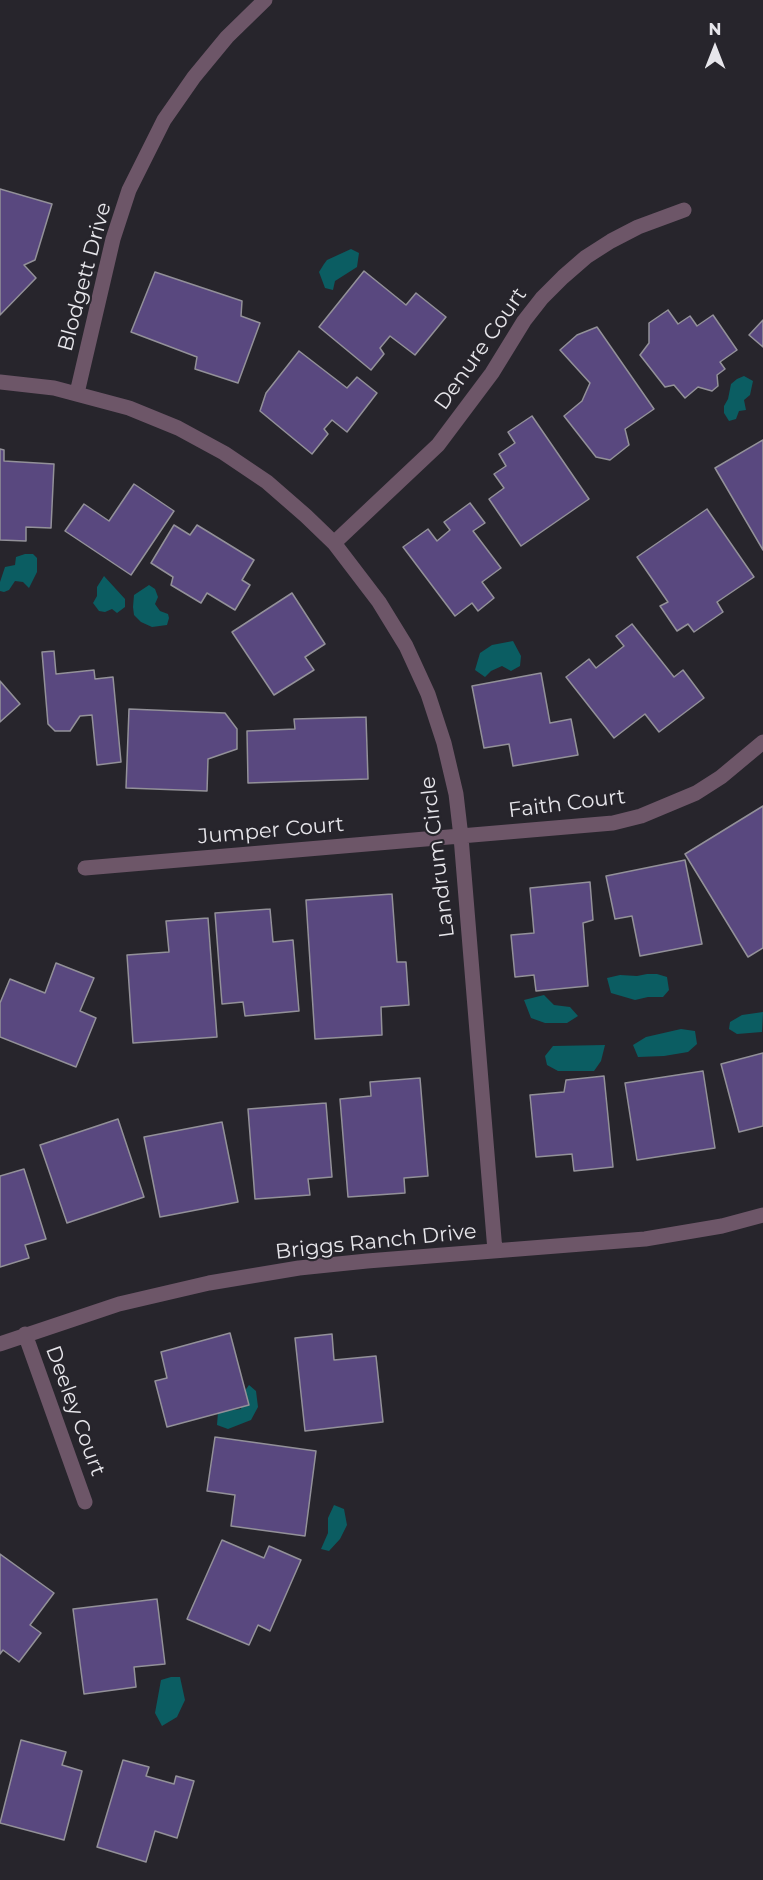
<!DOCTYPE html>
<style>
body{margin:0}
#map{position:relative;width:763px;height:1880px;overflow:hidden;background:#27252c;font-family:Montserrat,sans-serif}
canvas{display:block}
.north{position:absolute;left:685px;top:18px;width:60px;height:60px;-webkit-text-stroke:4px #27252c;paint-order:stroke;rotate:0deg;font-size:16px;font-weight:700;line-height:24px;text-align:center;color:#e7e6eb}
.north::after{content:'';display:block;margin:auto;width:21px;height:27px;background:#e7e6eb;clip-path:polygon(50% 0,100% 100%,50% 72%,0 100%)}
</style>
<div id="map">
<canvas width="763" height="1880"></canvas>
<div class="north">N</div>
</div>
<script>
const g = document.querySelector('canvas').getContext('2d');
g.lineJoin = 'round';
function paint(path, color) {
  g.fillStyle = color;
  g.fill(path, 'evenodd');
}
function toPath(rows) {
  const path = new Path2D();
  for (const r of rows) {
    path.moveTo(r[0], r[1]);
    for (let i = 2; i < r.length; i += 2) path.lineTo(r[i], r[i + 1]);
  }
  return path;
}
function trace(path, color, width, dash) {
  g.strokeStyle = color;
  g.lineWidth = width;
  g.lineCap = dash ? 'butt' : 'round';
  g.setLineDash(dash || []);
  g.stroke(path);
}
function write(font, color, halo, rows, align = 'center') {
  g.font = font + ' Montserrat,sans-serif';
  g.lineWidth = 4.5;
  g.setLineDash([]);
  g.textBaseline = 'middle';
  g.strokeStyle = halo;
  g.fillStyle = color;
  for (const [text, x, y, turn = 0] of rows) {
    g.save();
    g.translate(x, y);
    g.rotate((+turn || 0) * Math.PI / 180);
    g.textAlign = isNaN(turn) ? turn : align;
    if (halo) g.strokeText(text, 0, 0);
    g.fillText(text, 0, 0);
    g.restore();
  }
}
const water = toPath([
 [351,249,359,253,357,267,335,281,333,290,325,288,319,272,324,264,327,260],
 [744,376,753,381,750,395,744,400,746,410,739,411,736,419,729,421,724,413,724,406,728,399,731,384,737,379],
 [25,554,33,554,37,558,37,572,29,588,23,582,15,581,9,590,4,592,0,591,0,582,5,567,15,565,16,557],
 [104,576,125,599,125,607,117,613,112,609,105,612,99,611,93,603,97,596,97,587],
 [149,585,155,589,158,597,155,604,160,611,168,614,169,618,167,625,152,627,141,622,134,615,133,607,134,595],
 [513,641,521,656,520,666,511,671,502,666,491,671,485,677,475,670,480,653,492,645],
 [647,974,657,974,667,977,669,990,663,997,648,997,635,1000,611,993,607,978,620,975,637,976],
 [544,995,554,1005,570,1007,578,1016,567,1023,545,1023,531,1018,524,1000],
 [763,1012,762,1032,737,1034,729,1029,730,1022,742,1015],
 [681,1029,695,1031,697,1044,688,1052,664,1056,638,1057,633,1045,646,1037],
 [605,1045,601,1061,594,1071,558,1071,547,1065,545,1056,553,1046],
 [249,1385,256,1391,258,1407,251,1420,228,1429,217,1425,218,1412,241,1409,244,1392],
 [334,1505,344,1509,347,1525,340,1539,329,1551,321,1549,328,1533,328,1518],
 [171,1677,180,1677,185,1700,177,1717,162,1726,155,1713,161,1680]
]);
const building = toPath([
 [0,189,52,204,35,260,24,265,36,278,0,315,0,189],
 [364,271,406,305,416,293,446,317,415,355,390,336,380,348,384,354,371,370,319,327,364,271],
 [155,272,242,301,241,316,260,323,238,383,195,369,197,357,131,332,155,272],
 [668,310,678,324,690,316,697,326,713,315,737,350,720,362,725,369,717,375,718,386,712,391,698,387,685,398,674,385,665,387,640,355,649,343,649,323,668,310],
 [763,320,763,347,749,335,763,320],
 [597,327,654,409,625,429,629,445,610,460,596,457,564,416,582,401,590,383,560,350,577,335,597,327],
 [299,351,347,388,357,377,377,393,347,432,332,420,324,429,328,434,312,454,260,411,266,393,299,351],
 [532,416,589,499,521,546,489,499,504,488,494,474,506,466,499,454,515,443,508,432,532,416],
 [763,440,763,550,715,468,763,440],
 [0,449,4,450,4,461,54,464,51,528,26,527,26,541,0,540,0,449],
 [134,484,174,511,131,575,65,531,84,504,109,521,134,484],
 [470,503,485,523,473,531,501,568,482,582,494,598,478,611,472,603,455,616,403,547,428,529,437,541,450,530,444,522,470,503],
 [707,509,754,577,717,602,723,612,694,632,688,624,677,631,660,606,668,602,637,557,707,509],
 [174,525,190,535,197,525,254,560,242,580,250,585,235,610,207,593,201,603,171,585,173,577,151,563,174,525],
 [292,593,325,644,305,657,314,670,274,695,232,632,292,593],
 [632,624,674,677,683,670,704,698,659,732,645,714,614,738,566,677,589,659,596,668,624,646,616,636,632,624],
 [54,651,56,674,94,670,95,679,113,677,121,762,97,765,92,715,80,716,70,731,55,731,48,724,42,652,54,651],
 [541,673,550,723,571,719,578,755,513,766,509,744,484,748,472,686,541,673],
 [0,681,20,704,0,722,0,681],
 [129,709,225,713,237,729,237,749,208,759,207,791,126,788,129,709],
 [366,717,368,779,248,783,247,731,295,729,294,719,366,717],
 [763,806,763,948,748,957,685,854,763,806],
 [685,860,702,944,640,956,632,916,615,919,606,876,685,860],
 [590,882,593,920,583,923,588,986,536,991,534,975,515,977,511,935,534,933,530,888,590,882],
 [392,894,397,962,406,962,409,1005,381,1007,382,1035,315,1039,306,900,392,894],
 [270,909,273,942,293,940,299,1011,245,1016,243,1002,222,1004,215,913,270,909],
 [208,918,217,1037,133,1043,127,955,169,952,166,921,208,918],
 [56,963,94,978,80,1011,96,1018,76,1067,0,1037,0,1003,10,979,45,993,56,963],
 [763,1053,763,1126,739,1132,721,1064,763,1053],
 [703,1071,715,1148,637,1160,625,1083,703,1071],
 [604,1076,613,1167,574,1171,572,1154,536,1157,530,1095,564,1092,566,1080,604,1076],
 [420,1078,428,1176,404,1178,405,1193,348,1197,340,1099,371,1096,370,1082,420,1078],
 [326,1103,332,1177,308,1179,310,1195,255,1199,248,1109,326,1103],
 [118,1119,144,1197,67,1223,40,1145,118,1119],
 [222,1122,238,1202,160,1217,144,1137,222,1122],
 [24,1169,46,1239,25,1245,29,1258,0,1267,0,1176,24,1169],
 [230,1333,249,1405,167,1427,155,1381,167,1378,161,1352,230,1333],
 [332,1334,334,1360,376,1356,383,1422,305,1431,295,1338,332,1334],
 [215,1437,316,1451,305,1536,231,1526,235,1495,207,1491,215,1437],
 [222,1540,264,1558,269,1546,301,1560,270,1631,258,1625,249,1645,187,1619,222,1540],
 [0,1554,54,1593,30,1625,41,1633,19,1662,3,1650,0,1654,0,1554],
 [157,1599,165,1664,134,1667,136,1687,84,1694,73,1609,157,1599],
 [21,1740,66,1752,62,1765,82,1771,64,1840,0,1823,21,1740],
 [123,1760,149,1767,146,1776,174,1784,176,1776,194,1781,177,1838,155,1831,146,1862,97,1847,123,1760]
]);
const minor = toPath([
 [0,382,54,388,129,408,178,428,224,453,267,482,306,516,334,543,379,602,406,646,428,694,444,743,456,794,461,837,495,1251],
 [77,393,113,239,129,190,164,120,194,77,227,37,265,0],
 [334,543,438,445,492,373,524,321,542,298,563,277,586,257,611,241,638,227,684,210],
 [85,868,613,823,641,816,696,793,721,777,763,742],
 [25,1334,85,1502],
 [0,1344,119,1304,209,1283,299,1268,367,1261,645,1239,722,1226,763,1215]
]);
const streetNames = [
 ["Blodgett Drive",85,277,-75],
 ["Denure Court",481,349,-55],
 ["Faith Court",567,804,-7],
 ["Jumper Court",271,831,-5],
 ["Landrum Circle",438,857,-97],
 ["Briggs Ranch Drive",376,1242,-6],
 ["Deeley Court",75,1411,70]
];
paint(water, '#0b5d62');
paint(building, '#59487f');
trace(building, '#939199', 1.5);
trace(minor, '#6d5668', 15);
write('21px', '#e7e6eb', '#27252c', streetNames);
</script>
